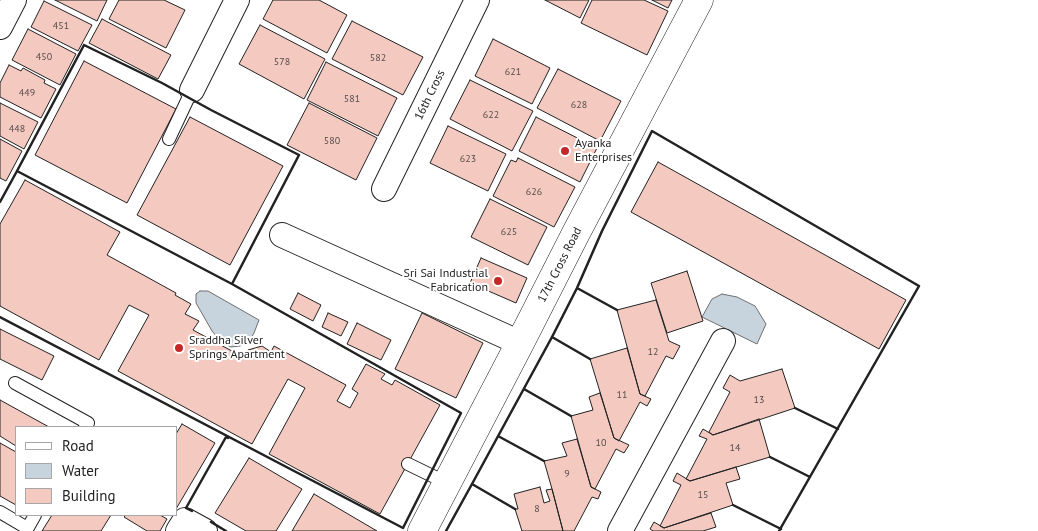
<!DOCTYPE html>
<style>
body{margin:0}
#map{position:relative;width:1038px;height:531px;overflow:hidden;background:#fff;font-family:"PT Sans",sans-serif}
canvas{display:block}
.legend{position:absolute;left:15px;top:426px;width:162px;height:90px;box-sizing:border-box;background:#fff;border:1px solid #a7a7a7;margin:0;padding:6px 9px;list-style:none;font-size:15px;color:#222}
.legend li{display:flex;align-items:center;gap:10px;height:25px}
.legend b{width:25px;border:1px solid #a7a7a7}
</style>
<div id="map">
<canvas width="1038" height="531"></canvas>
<ul class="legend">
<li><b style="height:6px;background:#fff"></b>Road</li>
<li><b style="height:14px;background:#c7d3dd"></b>Water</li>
<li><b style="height:14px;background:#f3c9c0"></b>Building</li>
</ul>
</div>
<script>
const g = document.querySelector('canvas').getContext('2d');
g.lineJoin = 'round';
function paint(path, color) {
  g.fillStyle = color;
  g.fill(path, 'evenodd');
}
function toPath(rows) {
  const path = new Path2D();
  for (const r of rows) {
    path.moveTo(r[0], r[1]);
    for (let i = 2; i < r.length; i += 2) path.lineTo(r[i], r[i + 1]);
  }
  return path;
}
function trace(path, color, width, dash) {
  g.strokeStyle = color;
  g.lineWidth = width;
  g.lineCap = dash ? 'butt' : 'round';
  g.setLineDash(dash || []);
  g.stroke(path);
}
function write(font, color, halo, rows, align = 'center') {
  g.font = font + ' "PT Sans",sans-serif';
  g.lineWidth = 4;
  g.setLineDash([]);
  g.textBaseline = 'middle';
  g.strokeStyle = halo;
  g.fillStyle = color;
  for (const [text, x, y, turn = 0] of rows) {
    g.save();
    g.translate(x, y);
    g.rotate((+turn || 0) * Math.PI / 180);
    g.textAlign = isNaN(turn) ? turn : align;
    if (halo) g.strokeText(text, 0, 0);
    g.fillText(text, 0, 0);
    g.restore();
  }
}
const water = toPath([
 [200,291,208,291,259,320,254,333,249,342,240,346,231,347,222,343,212,331,196,303,196,294,200,291],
 [722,294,737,297,755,306,766,324,757,344,702,317,712,299,722,294]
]);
const building = toPath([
 [55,0,107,0,97,21,55,0],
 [119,0,164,0,185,10,166,48,109,19,119,0],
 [273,0,319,0,347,15,327,53,263,19,273,0],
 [545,0,589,0,580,18,545,0],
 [592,0,644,0,668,11,647,55,581,23,592,0],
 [652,0,672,0,668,8,652,0],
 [44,1,92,25,78,51,31,27,44,1],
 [102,19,171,55,158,79,89,43,102,19],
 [352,21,423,57,403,95,332,59,352,21],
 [260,25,325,59,304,99,239,64,260,25],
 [28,29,76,54,60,85,12,60,28,29],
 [493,39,550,68,532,104,475,76,493,39],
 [84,61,176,109,127,203,35,155,84,61],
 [326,62,397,98,378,136,307,100,326,62],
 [9,65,21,71,23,68,45,80,44,83,56,89,41,118,0,97,0,83,9,65],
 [558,69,621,101,600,141,537,108,558,69],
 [470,80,533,111,512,151,450,119,470,80],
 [0,103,38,122,24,149,0,136,0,103],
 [309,103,377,138,356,180,287,145,309,103],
 [190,117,283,166,230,265,137,215,190,117],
 [536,117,597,148,580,182,519,151,536,117],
 [448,126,506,154,488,191,430,163,448,126],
 [0,139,22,151,6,181,0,178,0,139],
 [518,158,575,187,554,227,493,196,511,160,516,162,518,158],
 [658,162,906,300,879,349,631,212,658,162],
 [25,180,120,232,107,255,176,293,175,295,191,304,185,314,199,321,193,330,243,357,248,350,262,346,271,352,274,346,346,385,337,401,350,408,358,393,352,389,366,364,385,374,381,379,392,385,395,380,440,405,380,514,269,454,305,388,288,379,252,444,118,371,149,315,129,305,99,360,0,306,0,224,25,180],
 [490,199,547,227,528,265,471,237,490,199],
 [481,258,527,278,516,303,470,283,481,258],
 [687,271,703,321,667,333,651,283,687,271],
 [298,293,321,305,313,321,290,309,298,293],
 [656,300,669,341,680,346,673,359,666,356,645,396,640,394,617,310,656,300],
 [328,313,348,322,341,336,322,327,328,313],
 [422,313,483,343,456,398,395,369,422,313],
 [357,323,391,340,381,360,347,344,357,323],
 [0,329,54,356,42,380,0,359,0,329],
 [627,348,640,394,651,399,647,406,640,402,619,441,614,438,590,359,627,348],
 [782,369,795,408,713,435,709,432,730,392,723,388,730,375,740,381,782,369],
 [600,393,614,438,629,445,624,453,616,449,595,489,591,487,571,416,593,410,589,397,600,393],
 [0,400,49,427,16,427,16,446,0,436,0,400],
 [759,419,770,457,690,481,686,479,707,439,699,436,703,429,713,435,759,419],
 [182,424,215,443,176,509,176,434,182,424],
 [577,439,591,487,601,492,598,499,592,497,574,531,563,531,552,489,544,461,567,456,562,443,577,439],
 [0,443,16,452,16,505,0,496,0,443],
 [249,458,302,489,276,531,246,531,215,513,249,458],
 [736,467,740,479,726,483,733,505,664,528,660,526,681,485,673,481,677,473,690,481,736,467],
 [540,487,544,503,550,501,546,490,552,489,563,531,522,531,515,509,518,509,514,494,540,487],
 [314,494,377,531,292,531,314,494],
 [711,513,716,527,703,531,653,531,650,529,654,522,664,528,711,513],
 [52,515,111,515,101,531,42,531,52,515],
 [126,515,160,515,167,519,160,531,147,531,124,517,126,515]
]);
const lane = toPath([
 [169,139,192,90],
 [15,383,88,423,85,427],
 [408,464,447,483],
 [0,512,27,528],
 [26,531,35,515]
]);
const street = toPath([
 [0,27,14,0],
 [192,90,237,0],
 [384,189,477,0],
 [282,235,520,343],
 [178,531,185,520,205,531],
 [620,531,723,341]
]);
const secondary = toPath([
 [422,531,520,343,576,233,699,0]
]);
const wall = toPath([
 [84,45,162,83,211,110,299,155,232,284,17,171,84,45],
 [0,202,17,171,232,284,461,413,403,528,0,317],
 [577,288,617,310],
 [552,337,590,359],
 [524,389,571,416],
 [795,408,838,429],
 [498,436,544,461],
 [770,457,810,477],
 [472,484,515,509],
 [733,505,781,529],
 [192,511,186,508,226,437,228,438],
 [211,522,226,531],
 [446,531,472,484,552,337,577,288,602,231,652,131,919,286,779,531]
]);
const markers = [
 [565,151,5,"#c62828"],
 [498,281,5,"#c62828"],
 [179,348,5,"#c62828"]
];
const numberNames = [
 ["451",61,26],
 ["450",44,57],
 ["582",378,58],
 ["578",282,62],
 ["621",513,72],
 ["449",27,93],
 ["581",352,99],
 ["628",579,105],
 ["622",491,115],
 ["448",17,129],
 ["580",332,141],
 ["623",468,159],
 ["626",534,192],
 ["625",509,232],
 ["12",653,352],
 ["11",622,395],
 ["13",759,400],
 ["10",601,443],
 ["14",735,448],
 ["9",567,474],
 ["15",703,495],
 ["8",537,509]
];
const streetNames = [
 ["16th Cross",430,95,-64],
 ["17th Cross Road",560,265,-63]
];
const poiNames = [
 ["Ayanka",575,144],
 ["Enterprises",575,158],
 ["Sri Sai Industrial",488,274,"right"],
 ["Fabrication",488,288,"right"],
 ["Sraddha Silver",189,341],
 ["Springs Apartment",189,355]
];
paint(water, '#c7d3dd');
trace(water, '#6f6f6f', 1);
paint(building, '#f3c9c0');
trace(building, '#222', 1);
trace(lane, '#222', 14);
trace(street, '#222', 26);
trace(secondary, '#222', 29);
trace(lane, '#fff', 12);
trace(street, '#fff', 24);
trace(secondary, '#fff', 28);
trace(wall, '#222', 2.5);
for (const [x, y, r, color] of markers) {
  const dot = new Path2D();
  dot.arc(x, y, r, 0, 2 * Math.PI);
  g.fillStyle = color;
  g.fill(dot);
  trace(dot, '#fff', 2);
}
write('10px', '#564c4a', null, numberNames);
write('12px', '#222', '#fff', streetNames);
write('12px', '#222', '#fff', poiNames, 'left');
</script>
